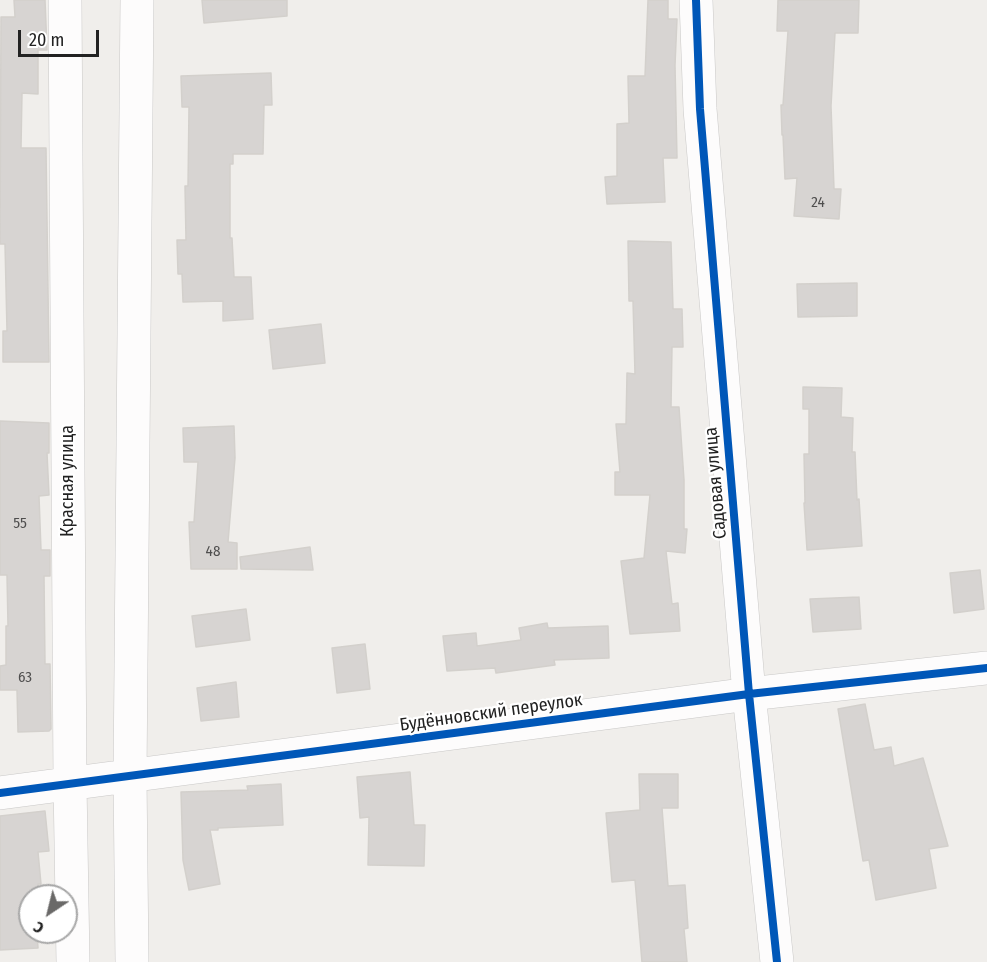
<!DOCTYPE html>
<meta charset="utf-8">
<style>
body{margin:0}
#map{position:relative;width:987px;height:962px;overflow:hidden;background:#f0eeeb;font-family:"Fira Sans Condensed",sans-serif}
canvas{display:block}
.north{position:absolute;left:18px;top:884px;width:60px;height:60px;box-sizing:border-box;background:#fff;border:2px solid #a7a7a7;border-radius:50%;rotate:215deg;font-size:16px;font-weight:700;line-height:24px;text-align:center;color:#222}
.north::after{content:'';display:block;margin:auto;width:21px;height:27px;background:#6a6968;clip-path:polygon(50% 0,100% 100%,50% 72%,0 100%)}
.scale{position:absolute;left:18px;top:30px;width:81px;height:27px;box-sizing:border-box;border:3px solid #222;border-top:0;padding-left:8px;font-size:18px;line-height:21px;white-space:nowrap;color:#222;-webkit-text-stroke:4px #fff;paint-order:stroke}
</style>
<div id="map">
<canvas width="987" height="962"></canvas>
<div class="north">С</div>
<div class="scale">20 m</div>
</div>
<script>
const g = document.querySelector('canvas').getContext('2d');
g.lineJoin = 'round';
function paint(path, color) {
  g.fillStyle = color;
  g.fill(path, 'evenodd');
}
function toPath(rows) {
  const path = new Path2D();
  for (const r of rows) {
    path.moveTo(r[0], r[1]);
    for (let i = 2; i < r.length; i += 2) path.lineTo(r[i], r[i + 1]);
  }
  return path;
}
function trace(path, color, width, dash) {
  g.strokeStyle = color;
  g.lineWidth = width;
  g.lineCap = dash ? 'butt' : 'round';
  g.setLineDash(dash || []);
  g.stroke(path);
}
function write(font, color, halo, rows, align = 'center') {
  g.font = font + ' "Fira Sans Condensed",sans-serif';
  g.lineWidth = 4.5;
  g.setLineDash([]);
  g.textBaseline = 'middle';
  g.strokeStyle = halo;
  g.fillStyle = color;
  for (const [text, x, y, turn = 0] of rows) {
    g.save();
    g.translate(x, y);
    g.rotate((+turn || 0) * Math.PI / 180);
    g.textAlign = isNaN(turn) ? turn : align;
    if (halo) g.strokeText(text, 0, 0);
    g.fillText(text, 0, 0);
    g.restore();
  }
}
const building = toPath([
 [14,0,45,0,47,50,38,50,38,94,22,93,21,148,46,148,49,362,3,362,3,331,7,331,5,244,0,244,1,17,15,17,14,0],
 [202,0,287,0,287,16,204,23,202,0],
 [648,0,668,0,668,19,677,19,675,65,677,158,663,158,665,202,607,204,605,177,617,176,617,124,629,123,628,76,645,76,648,0],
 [778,0,859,0,858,33,835,33,831,106,834,189,841,189,839,219,794,216,797,178,785,179,783,135,782,135,781,105,783,105,788,31,777,31,778,0],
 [271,73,272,105,264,105,263,154,233,154,233,164,230,164,230,238,232,238,234,277,251,277,253,319,223,321,223,301,183,302,182,274,178,274,177,240,186,240,185,186,188,186,189,107,182,107,181,76,271,73],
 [628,241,671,242,673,309,682,309,683,347,672,347,671,407,679,407,684,480,684,529,687,529,685,553,666,551,672,604,678,603,680,631,630,634,621,561,644,558,650,495,615,495,615,472,620,472,616,424,626,424,627,373,635,374,633,301,629,301,628,241],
 [857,283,857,316,798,317,797,284,857,283],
 [321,324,325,363,273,369,269,330,321,324],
 [803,387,842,388,841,417,853,418,852,452,855,452,857,500,859,499,862,546,807,550,804,503,805,503,804,454,809,454,809,409,803,409,803,387],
 [0,421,49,423,49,453,47,453,49,495,39,496,41,550,50,550,50,576,44,576,45,664,50,664,51,729,49,731,18,732,17,690,0,690,0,666,6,665,6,626,8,626,7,575,0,575,0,421],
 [234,426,235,458,228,542,237,543,237,569,191,569,189,522,194,522,198,462,184,462,183,428,234,426],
 [310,547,313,570,241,569,240,557,310,547],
 [980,570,984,609,954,613,950,573,980,570],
 [859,597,861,629,813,632,810,599,859,597],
 [246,609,250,640,196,647,192,616,246,609],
 [547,623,548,628,608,626,609,658,554,660,555,665,496,673,495,668,447,671,443,636,476,633,477,646,521,640,519,628,547,623],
 [365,644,370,689,337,693,332,648,365,644],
 [236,682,239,717,201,721,197,688,236,682],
 [865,704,874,750,891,747,894,766,923,758,948,846,929,849,936,888,876,900,869,860,863,861,838,709,865,704],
 [410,772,414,825,425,825,424,866,368,865,369,817,360,818,357,777,410,772],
 [639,774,678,774,678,808,662,808,668,886,685,885,688,928,684,929,687,962,642,962,635,880,612,882,606,813,640,810,639,774],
 [281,784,283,825,218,828,218,830,210,830,220,884,189,890,183,860,181,792,248,790,247,786,281,784],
 [45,811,49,851,38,852,41,884,38,884,39,896,30,896,30,932,37,932,38,948,0,950,0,816,45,811]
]);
const minor = toPath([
 [65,0,70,783,73,962],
 [696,0,700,109,749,694,777,962],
 [0,793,749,694,987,668],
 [132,962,130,776,137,0]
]);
const cycleway = toPath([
 [696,0,700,109,749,694,777,962],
 [0,793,749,694,987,668]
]);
const numberNames = [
 ["24",818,203],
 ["55",20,524],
 ["48",213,552],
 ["63",25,678]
];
const streetNames = [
 ["Красная улица",68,481,-90],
 ["Садовая улица",716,483,-95],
 ["Будённовский переулок",491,713,-8]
];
paint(building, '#d7d4d2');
trace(building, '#d3d0cc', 1.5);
trace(minor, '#c9c8c7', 34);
trace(minor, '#fdfcfc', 33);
trace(cycleway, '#0057b8', 8);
write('15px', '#4f4e4e', null, numberNames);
write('18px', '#222', '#fff', streetNames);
</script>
